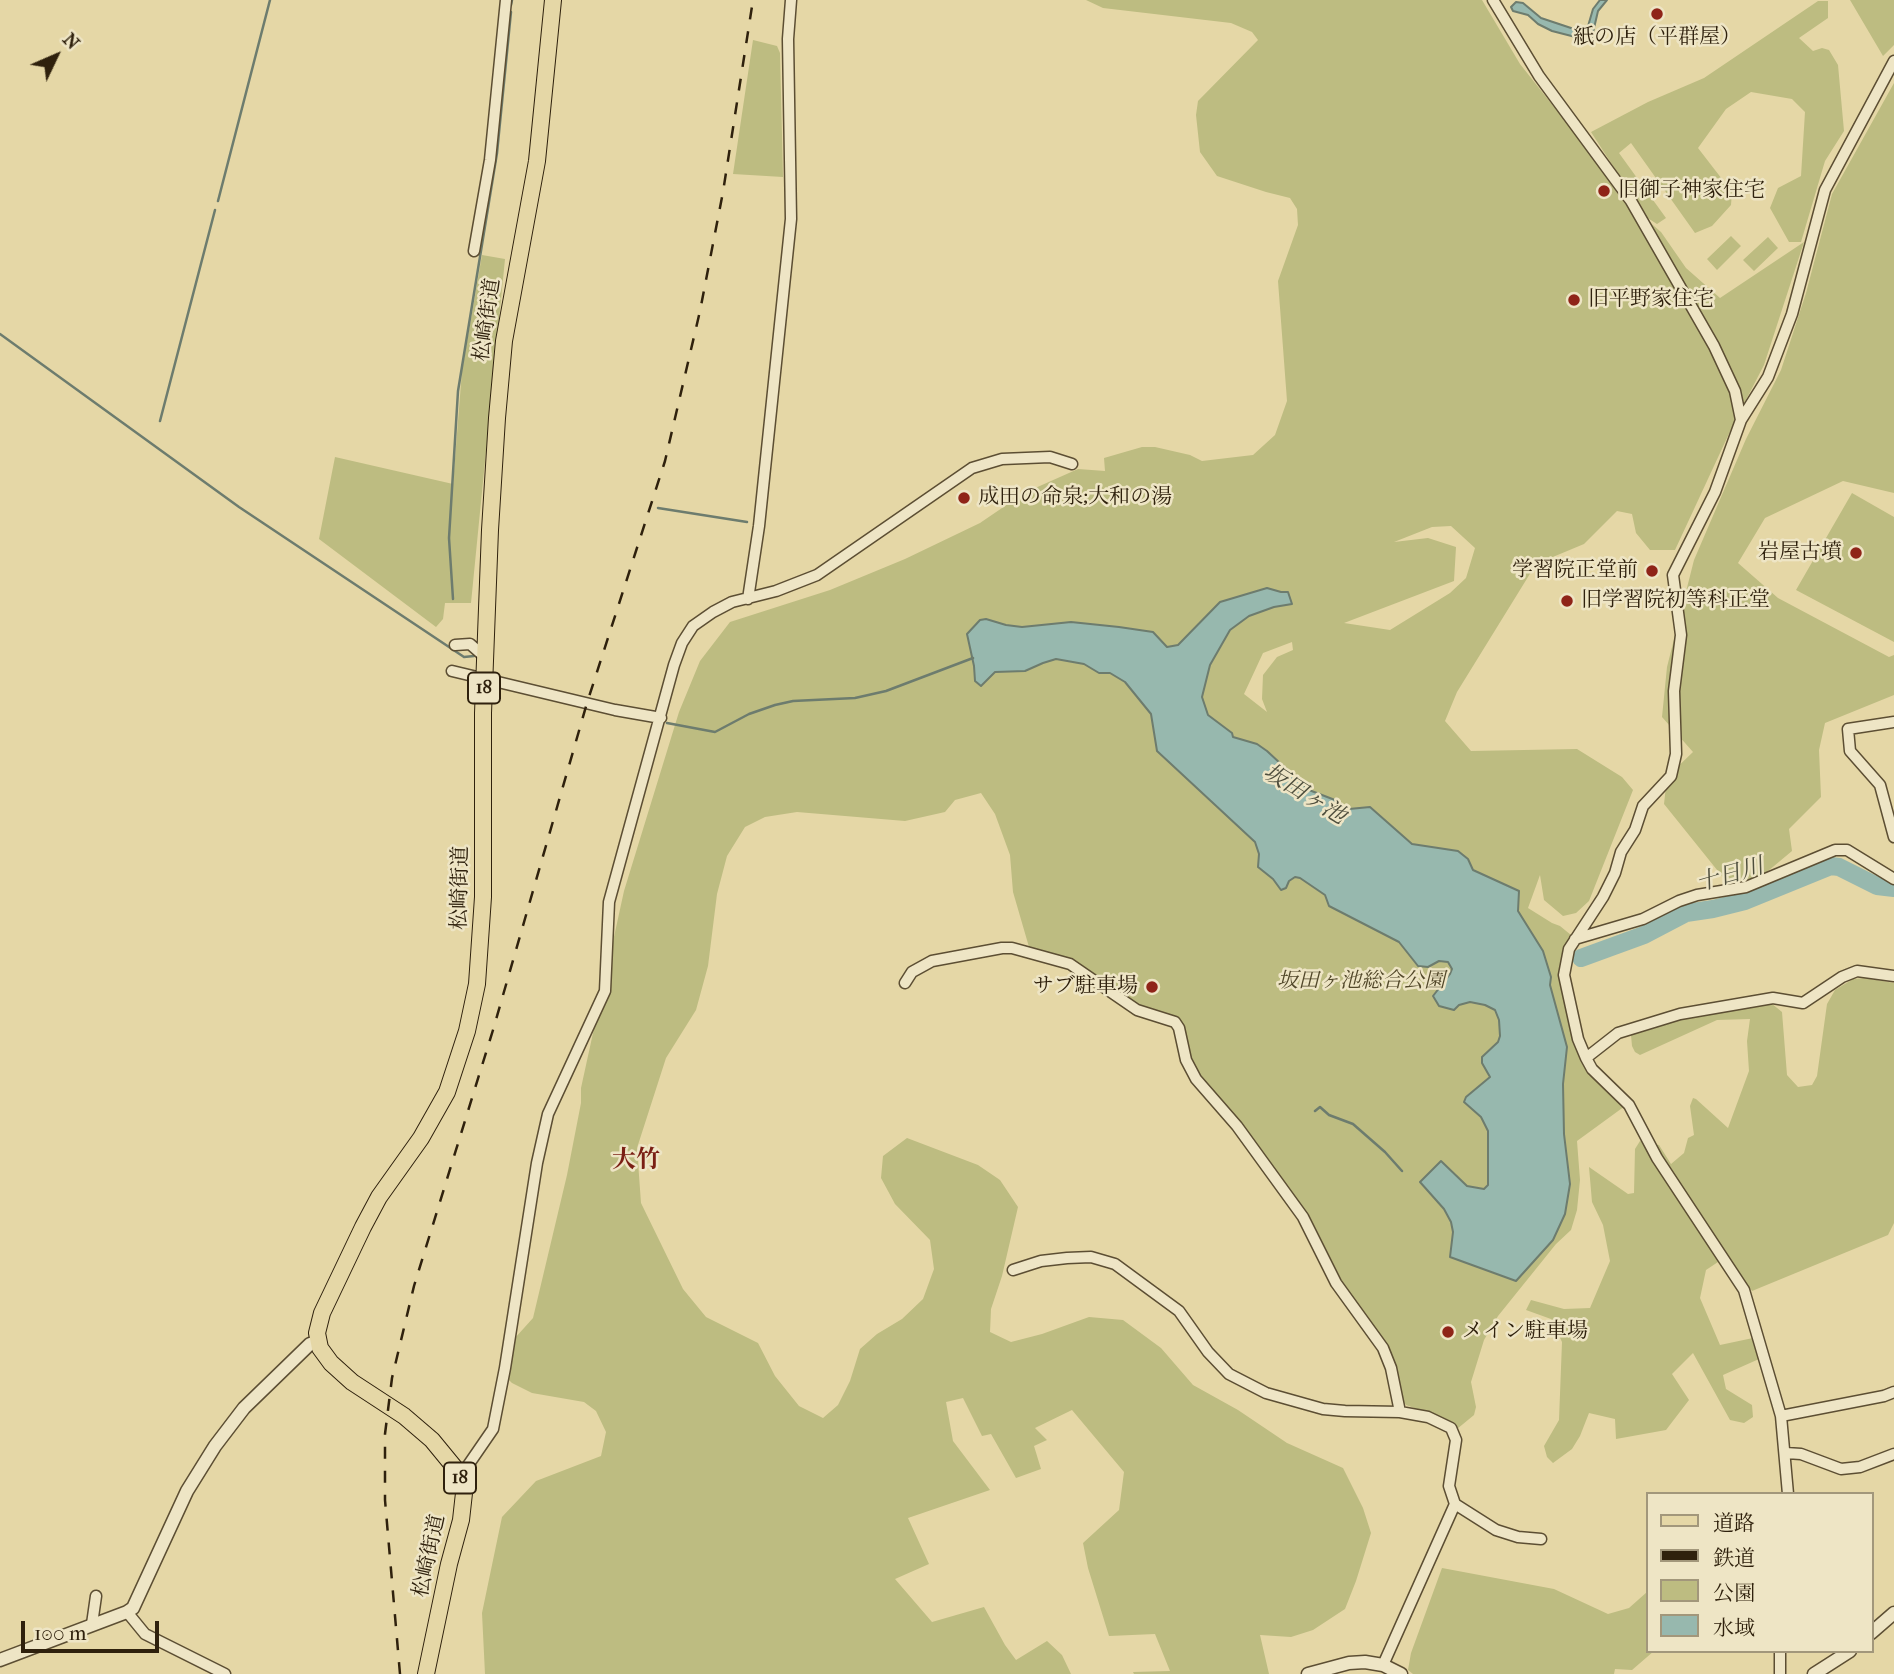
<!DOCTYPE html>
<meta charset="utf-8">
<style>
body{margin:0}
#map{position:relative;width:1894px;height:1674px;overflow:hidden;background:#e5d7a6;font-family:"IM FELL French Canon","Noto Serif JP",serif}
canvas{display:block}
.legend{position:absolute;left:1646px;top:1492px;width:228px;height:161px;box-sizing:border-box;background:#eee5c5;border:2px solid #a2977b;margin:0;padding:9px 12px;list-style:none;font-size:21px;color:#2f210d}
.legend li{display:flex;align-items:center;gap:14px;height:35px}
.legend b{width:35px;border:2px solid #a2977b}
.north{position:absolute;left:21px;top:21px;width:70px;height:70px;-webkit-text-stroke:5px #eee5c5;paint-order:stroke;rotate:46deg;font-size:19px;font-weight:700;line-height:28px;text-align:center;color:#2f210d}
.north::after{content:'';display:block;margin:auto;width:24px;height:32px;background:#2f210d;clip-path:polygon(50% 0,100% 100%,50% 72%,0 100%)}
.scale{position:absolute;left:21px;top:1621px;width:138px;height:32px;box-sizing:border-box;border:4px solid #2f210d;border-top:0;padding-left:9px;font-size:21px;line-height:24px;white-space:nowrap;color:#2f210d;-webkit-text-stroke:5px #eee5c5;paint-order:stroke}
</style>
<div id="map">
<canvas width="1894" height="1674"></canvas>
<ul class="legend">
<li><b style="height:9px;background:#e5d7a6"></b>道路</li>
<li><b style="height:9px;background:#2f210d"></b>鉄道</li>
<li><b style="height:19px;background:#bdbc81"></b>公園</li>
<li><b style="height:19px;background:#97b8ae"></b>水域</li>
</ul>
<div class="north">N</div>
<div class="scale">100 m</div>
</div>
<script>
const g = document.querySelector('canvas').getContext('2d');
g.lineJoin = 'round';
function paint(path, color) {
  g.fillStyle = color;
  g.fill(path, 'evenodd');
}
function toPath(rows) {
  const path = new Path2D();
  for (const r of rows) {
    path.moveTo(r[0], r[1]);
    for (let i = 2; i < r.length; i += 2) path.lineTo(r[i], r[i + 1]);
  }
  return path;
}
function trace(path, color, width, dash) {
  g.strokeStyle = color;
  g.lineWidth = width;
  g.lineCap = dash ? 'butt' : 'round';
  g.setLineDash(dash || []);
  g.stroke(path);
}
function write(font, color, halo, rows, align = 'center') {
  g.font = font + ' "IM FELL French Canon","Noto Serif JP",serif';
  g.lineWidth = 5;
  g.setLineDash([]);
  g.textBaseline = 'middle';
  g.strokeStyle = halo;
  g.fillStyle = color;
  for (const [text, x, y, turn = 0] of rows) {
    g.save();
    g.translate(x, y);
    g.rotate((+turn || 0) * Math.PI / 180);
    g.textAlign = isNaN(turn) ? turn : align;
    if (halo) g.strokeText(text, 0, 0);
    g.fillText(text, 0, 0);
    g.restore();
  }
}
const green = toPath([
 [1086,0,1482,0,1520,64,1592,155,1619,196,1661,232,1686,268,1720,298,1804,242,1764,365,1733,425,1675,550,1650,550,1636,533,1632,514,1617,511,1584,544,1536,564,1457,692,1445,721,1471,751,1577,749,1622,777,1633,790,1589,901,1576,913,1563,916,1544,900,1540,875,1528,908,1552,923,1560,926,1571,935,1563,948,1559,975,1578,1046,1577,1051,1586,1068,1625,1106,1577,1141,1580,1180,1577,1210,1571,1230,1556,1244,1498,1316,1484,1340,1471,1382,1476,1407,1474,1415,1457,1429,1453,1422,1406,1405,1402,1400,1399,1380,1393,1357,1340,1280,1306,1212,1228,1108,1200,1078,1189,1053,1184,1029,1177,1017,1139,1005,1072,959,1029,947,1013,892,1010,855,995,814,981,793,955,800,945,812,905,821,797,812,765,817,745,827,727,856,717,894,708,966,696,1010,666,1058,637,1148,641,1203,683,1289,706,1317,758,1343,775,1376,799,1406,823,1418,838,1405,850,1381,860,1349,877,1334,902,1319,923,1299,934,1269,930,1240,895,1204,881,1178,883,1156,907,1138,978,1165,1000,1180,1018,1207,1002,1276,991,1309,990,1332,1011,1342,1042,1334,1089,1317,1123,1320,1161,1348,1193,1385,1238,1410,1287,1443,1343,1468,1363,1508,1371,1533,1356,1581,1345,1609,1313,1630,1291,1637,1260,1635,1269,1674,1134,1674,1133,1672,1170,1671,1155,1634,1109,1636,1088,1568,1083,1543,1119,1510,1124,1472,1072,1410,1035,1428,1047,1440,1034,1446,1041,1469,1016,1478,991,1434,982,1436,963,1398,946,1402,953,1441,990,1490,908,1518,929,1564,895,1579,932,1622,984,1607,1005,1645,1016,1660,1047,1641,1062,1655,1071,1674,485,1674,482,1613,502,1517,536,1481,601,1456,606,1432,596,1411,584,1402,532,1393,512,1383,502,1373,506,1348,533,1318,567,1175,581,1103,581,1088,624,891,679,712,700,661,730,622,830,590,905,559,980,523,1024,493,1078,469,1105,471,1104,458,1142,447,1155,447,1190,455,1202,461,1253,455,1275,435,1287,401,1278,281,1298,225,1297,209,1290,198,1266,192,1217,176,1200,152,1196,115,1198,101,1258,40,1252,32,1231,23,1103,8],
 [1451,526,1475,548,1466,578,1450,593,1390,630,1344,623,1454,581,1456,547,1428,538,1394,542,1432,527],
 [1292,642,1293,650,1277,657,1263,675,1262,699,1267,712,1244,694,1263,653],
 [1850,0,1894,0,1894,45,1883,56],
 [1818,1,1828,1,1828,18,1799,38,1813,51,1822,48,1829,50,1838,65,1844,131,1825,161,1801,242,1789,242,1770,208,1778,188,1801,176,1805,112,1792,99,1751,92,1726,109,1698,148,1732,192,1731,205,1712,226,1695,233,1631,143,1619,153,1666,218,1657,224,1646,217,1591,132,1648,102,1704,78],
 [753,40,777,46,780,53,783,177,733,174],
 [1894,83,1894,493,1843,481,1765,518,1738,563,1778,598,1889,657,1894,655,1894,695,1825,723,1819,750,1821,797,1789,829,1792,851,1738,896,1664,804,1667,777,1693,752,1662,717,1667,667,1694,560,1746,439,1781,370,1806,293,1832,194],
 [1731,236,1741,246,1717,270,1707,259],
 [1768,237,1778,248,1754,271,1743,260],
 [482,255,505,259,471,603,445,603,443,619,436,627,319,539,335,457,453,484,462,371],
 [1852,493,1894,517,1894,642,1796,590],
 [1865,978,1894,983,1894,1223,1888,1235,1752,1291,1727,1256,1706,1270,1700,1298,1720,1345,1753,1338,1759,1359,1723,1375,1726,1389,1752,1405,1753,1417,1744,1423,1730,1420,1693,1353,1672,1374,1689,1400,1666,1430,1616,1439,1615,1419,1589,1413,1580,1436,1572,1449,1553,1463,1547,1457,1544,1446,1559,1420,1562,1342,1551,1319,1526,1310,1531,1300,1564,1309,1590,1308,1610,1261,1603,1225,1592,1202,1589,1167,1628,1194,1634,1193,1635,1149,1640,1141,1659,1145,1671,1164,1684,1153,1688,1138,1694,1135,1690,1106,1693,1098,1696,1099,1728,1128,1749,1071,1747,1041,1750,1019,1717,1020,1640,1055,1635,1052,1632,1046,1631,1035,1680,1019,1771,1003,1782,1012,1787,1075,1798,1087,1812,1085,1817,1076,1827,1004,1835,990,1853,979],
 [1442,1568,1554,1589,1608,1614,1629,1608,1647,1592,1647,1651,1654,1651,1632,1670,1615,1669,1614,1674,1413,1674,1408,1670,1411,1653]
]);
const water = toPath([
 [1600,0,1607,0,1598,11,1591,41,1552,31,1538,24,1528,15,1513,11,1511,7,1516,2,1523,3,1541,18,1586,33,1593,9,1600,0],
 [1267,588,1281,592,1288,592,1292,604,1274,607,1249,616,1230,630,1210,665,1202,697,1208,715,1232,733,1233,737,1257,744,1267,751,1309,790,1335,800,1349,809,1370,807,1412,844,1458,851,1468,859,1473,870,1519,891,1518,911,1543,951,1551,977,1550,985,1567,1047,1563,1084,1564,1134,1570,1184,1565,1214,1553,1240,1516,1281,1450,1257,1453,1232,1451,1222,1444,1209,1420,1182,1441,1161,1467,1186,1484,1189,1488,1185,1488,1131,1481,1117,1464,1102,1466,1097,1490,1077,1482,1063,1482,1057,1498,1042,1500,1036,1499,1020,1495,1010,1485,1005,1470,1002,1459,1005,1454,1010,1439,1006,1433,996,1450,974,1452,969,1448,962,1439,961,1428,967,1418,966,1399,942,1329,906,1325,895,1300,878,1295,877,1289,881,1286,888,1281,890,1273,879,1258,867,1259,854,1255,842,1157,751,1151,714,1125,682,1110,673,1099,673,1084,664,1056,659,1043,663,1025,671,995,672,981,686,975,681,974,666,967,634,980,620,986,619,1006,625,1022,627,1071,622,1119,627,1153,632,1167,647,1178,645,1220,602,1267,588]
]);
const stream = toPath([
 [511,5,512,0],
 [218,201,270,0],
 [0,334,239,507,464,657,474,656],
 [160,421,215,210],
 [658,508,747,522],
 [453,599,449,538,458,391,497,153,511,12],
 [667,723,715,732,749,714,775,705,793,701,855,698,886,691,973,658],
 [1315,1111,1320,1107,1329,1115,1353,1124,1385,1152,1402,1171]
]);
const river = toPath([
 [1581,958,1644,935,1686,913,1713,909,1745,901,1831,866,1839,867,1877,886,1894,888]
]);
const minor = toPath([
 [1493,0,1539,76,1631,201,1714,346,1735,391,1741,420],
 [474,251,490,160,506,0],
 [748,599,759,526,791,219,788,39,791,0],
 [455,645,470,644,486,658],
 [452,671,615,710,661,718],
 [1894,722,1848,729,1850,751,1880,785,1894,837],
 [1575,939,1643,919,1679,901,1697,895,1746,887,1835,850,1847,850,1894,879],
 [905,983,912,972,932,961,1002,948,1012,948,1070,964,1137,1010,1175,1022,1179,1028,1186,1060,1196,1079,1237,1126,1303,1217,1336,1283,1383,1348,1391,1368,1400,1412],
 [1586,1058,1618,1033,1680,1014,1773,998,1803,1003,1842,977,1857,971,1894,976],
 [1013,1270,1041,1261,1067,1258,1091,1257,1115,1264,1179,1311,1208,1352,1229,1374,1266,1393,1323,1409,1345,1411,1400,1412,1428,1417,1451,1428,1456,1440,1449,1486,1455,1504,1383,1665],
 [1781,1416,1884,1396,1894,1392],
 [1786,1453,1801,1454,1841,1469,1860,1467,1894,1454],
 [460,1477,493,1429,505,1368,537,1163,548,1114,605,991,609,902,674,665,682,643,693,626,713,612,732,602,776,591,817,575,972,468,1002,459,1050,457,1072,464],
 [1788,1494,1781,1416,1744,1290,1657,1158,1629,1105,1592,1069,1586,1058,1578,1039,1564,975,1569,949,1603,897,1615,873,1621,852,1635,830,1643,806,1671,776,1676,754,1674,691,1681,635,1673,575,1715,492,1741,420,1768,377,1792,314,1825,190,1894,61],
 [1455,1504,1496,1530,1518,1537,1541,1539],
 [127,1612,145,1634,225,1674],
 [92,1624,96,1596],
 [1780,1674,1780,1651]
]);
const tertiary = toPath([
 [1871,1633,1894,1613],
 [0,1660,127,1612,133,1608,187,1491,215,1446,244,1408,310,1344,318,1341],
 [1308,1674,1349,1663,1365,1662,1383,1665,1401,1674],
 [1814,1674,1850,1651]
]);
const primary = toPath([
 [426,1674,449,1564,461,1520,464,1493,462,1484,455,1468,432,1440,404,1416,352,1382,331,1363,320,1348,317,1333,322,1313,363,1227,379,1197,421,1138,447,1092,467,1031,477,984,483,897,483,713,490,530,497,418,504,341,537,161,553,0]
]);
const rail = toPath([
 [400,1674,385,1500,385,1434,392,1378,414,1286,493,1030,587,703,665,461,700,311,723,192,753,0]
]);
const markers = [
 [1657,14,7,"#8f2418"],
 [1604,191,7,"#8f2418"],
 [1574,300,7,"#8f2418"],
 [964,498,7,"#8f2418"],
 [1856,553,7,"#8f2418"],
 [1652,571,7,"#8f2418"],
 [1567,601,7,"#8f2418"],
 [1152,987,7,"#8f2418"],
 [1448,1332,7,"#8f2418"]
];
const shields = [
 [484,688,32],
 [460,1478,32]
];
const shieldNames = [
 ["18",484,688],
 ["18",460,1478]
];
const poiNames = [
 ["紙の店（平群屋）",1657,38,"center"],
 ["旧御子神家住宅",1618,191],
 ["旧平野家住宅",1588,300],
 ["成田の命泉;大和の湯",978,498],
 ["岩屋古墳",1842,553,"right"],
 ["学習院正堂前",1638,571,"right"],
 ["旧学習院初等科正堂",1581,601],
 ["サブ駐車場",1138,987,"right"],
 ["メイン駐車場",1462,1332]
];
const streetNames = [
 ["松崎街道",488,320,-82],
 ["松崎街道",461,888,-89],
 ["松崎街道",430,1556,-78]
];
const parkNames = [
 ["坂田ヶ池総合公園",1361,982]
];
const waterNames = [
 ["坂田ヶ池",1304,795,32],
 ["十日川",1730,876,-16]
];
const quarterNames = [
 ["大竹",636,1161]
];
paint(green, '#bdbc81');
paint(water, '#97b8ae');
trace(water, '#6d7c6e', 2);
trace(stream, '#6d7c6e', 2.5);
trace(river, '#97b8ae', 18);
trace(minor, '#5c4e33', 13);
trace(tertiary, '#5c4e33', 15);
trace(primary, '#2f210d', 18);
trace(minor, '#eee5c5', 10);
trace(tertiary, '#eee5c5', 12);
trace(primary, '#e5d7a6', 16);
trace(rail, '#2f210d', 2.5, [12, 12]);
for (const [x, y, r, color] of markers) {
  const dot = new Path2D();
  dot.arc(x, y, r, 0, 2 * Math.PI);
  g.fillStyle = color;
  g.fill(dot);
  trace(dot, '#eee5c5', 2.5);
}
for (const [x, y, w] of shields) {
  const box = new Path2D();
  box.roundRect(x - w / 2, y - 15.5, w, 31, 5);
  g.fillStyle = '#eee5c5';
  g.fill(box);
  trace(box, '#2f210d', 2);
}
write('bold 19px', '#2f210d', null, shieldNames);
write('21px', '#2f210d', '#eee5c5', poiNames, 'left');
write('21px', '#2f210d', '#eee5c5', streetNames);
write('italic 21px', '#52482a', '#eee5c5', parkNames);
write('italic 23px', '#4e4e3d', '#eee5c5', waterNames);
write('bold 24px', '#7a1f14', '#eee5c5', quarterNames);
</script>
